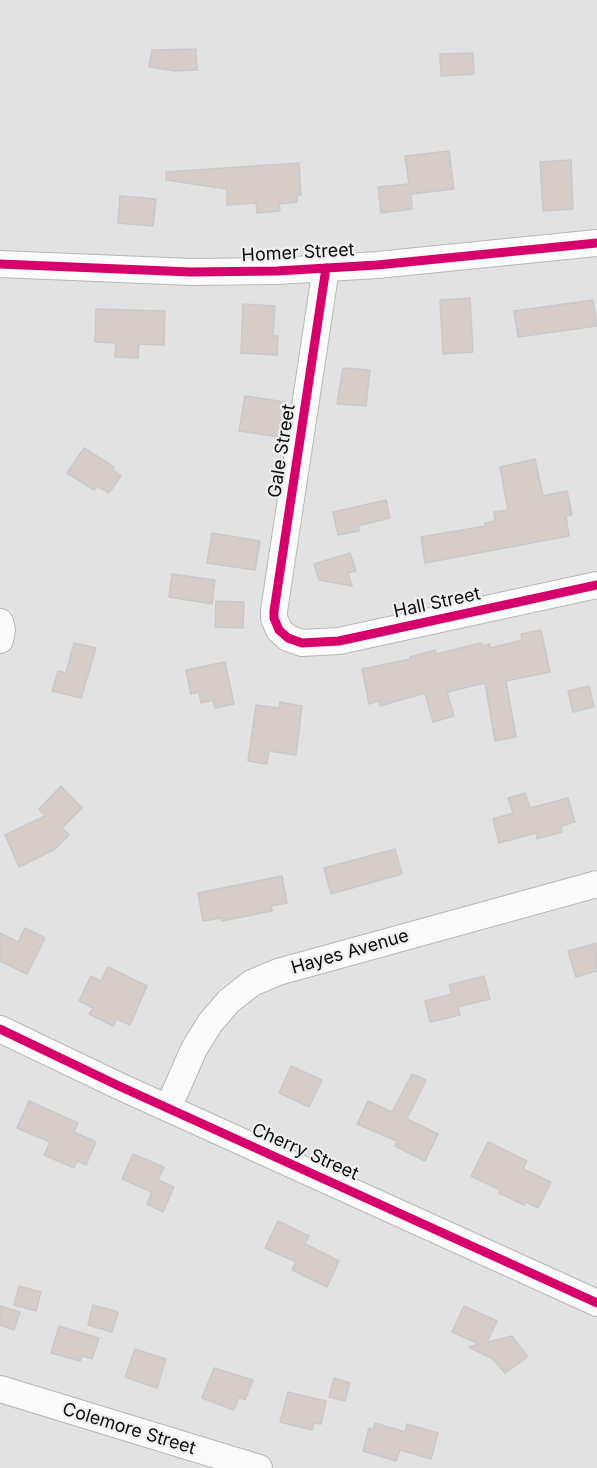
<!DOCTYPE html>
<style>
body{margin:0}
canvas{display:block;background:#e2e2e2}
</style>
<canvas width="597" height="1468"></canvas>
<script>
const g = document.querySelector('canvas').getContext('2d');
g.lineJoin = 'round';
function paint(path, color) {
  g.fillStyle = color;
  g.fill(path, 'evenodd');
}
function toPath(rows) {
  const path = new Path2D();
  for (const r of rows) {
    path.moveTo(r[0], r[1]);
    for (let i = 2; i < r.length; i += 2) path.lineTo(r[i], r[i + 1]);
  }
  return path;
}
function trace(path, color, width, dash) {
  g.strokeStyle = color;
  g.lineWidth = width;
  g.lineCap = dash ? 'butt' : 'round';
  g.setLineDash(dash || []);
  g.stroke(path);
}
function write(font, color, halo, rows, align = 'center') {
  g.font = font + ' Inter,sans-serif';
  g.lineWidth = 4.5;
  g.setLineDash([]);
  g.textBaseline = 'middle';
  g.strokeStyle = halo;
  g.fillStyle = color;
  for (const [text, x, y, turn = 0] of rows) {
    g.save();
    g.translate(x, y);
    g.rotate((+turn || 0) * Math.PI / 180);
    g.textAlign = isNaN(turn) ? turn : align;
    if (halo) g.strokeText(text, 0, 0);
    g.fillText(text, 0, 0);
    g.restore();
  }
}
const building = toPath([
 [196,49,197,70,175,71,149,67,152,50,196,49],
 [473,53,474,74,441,76,440,54,473,53],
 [449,151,454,189,411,194,412,209,381,213,378,187,409,184,405,156,449,151],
 [571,160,573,209,543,211,540,162,571,160],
 [299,163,301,195,297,195,297,202,279,204,280,211,257,213,256,203,227,205,227,189,166,180,166,172,299,163],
 [120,196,156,199,153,226,118,223,120,196],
 [470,298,473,352,443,354,440,300,470,298],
 [593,300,597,326,518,337,514,311,593,300],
 [243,304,275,306,273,336,278,336,277,355,241,353,243,304],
 [96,309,165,311,164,345,139,344,138,358,115,357,116,343,95,342,96,309],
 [343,368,370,370,366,406,337,404,343,368],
 [245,396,285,402,280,437,239,431,245,396],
 [84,448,114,467,112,469,121,476,109,493,97,486,94,490,67,473,84,448],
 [535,459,543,496,567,491,572,515,566,516,569,536,425,563,421,537,486,526,485,523,495,521,494,512,508,510,500,467,535,459],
 [386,500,390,518,358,526,359,531,338,535,333,512,386,500],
 [212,533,260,541,255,570,207,563,212,533],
 [350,553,356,571,348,573,352,586,319,580,314,564,350,553],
 [172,574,215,580,212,604,169,597,172,574],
 [216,601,244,602,243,628,215,627,216,601],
 [541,630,550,672,506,681,516,737,495,741,485,683,447,692,454,716,433,722,425,693,380,706,379,701,369,704,362,669,411,659,410,657,435,650,436,654,481,643,482,646,490,644,490,648,522,640,521,634,541,630],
 [74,643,96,648,81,698,52,691,58,671,66,673,74,643],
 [225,662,234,704,215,708,213,700,201,703,199,692,191,694,186,670,225,662],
 [589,686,594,707,573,712,568,691,589,686],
 [280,702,302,706,296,755,269,751,267,764,248,761,256,705,279,708,280,702],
 [61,786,82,808,62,828,69,835,55,849,19,867,5,835,45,816,39,809,61,786],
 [525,793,530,808,568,798,575,822,561,826,562,832,537,839,536,833,499,843,493,819,513,813,508,798,525,793],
 [395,849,402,874,331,894,324,868,395,849],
 [282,876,287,903,271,906,272,911,222,921,221,918,203,921,198,893,282,876],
 [25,928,45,938,27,974,0,961,0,933,18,942,25,928],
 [597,943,597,971,576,977,568,951,597,943],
 [108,967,147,986,130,1025,117,1019,113,1026,89,1014,93,1008,79,1001,91,976,101,981,108,967],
 [484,976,490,999,458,1007,460,1015,430,1022,425,1001,452,994,449,985,484,976],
 [291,1066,322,1080,309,1107,279,1093,291,1066],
 [412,1074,426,1080,407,1119,438,1134,425,1161,395,1146,397,1141,357,1124,368,1101,392,1112,412,1074],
 [29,1101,78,1123,74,1132,96,1142,86,1165,77,1161,74,1168,44,1155,50,1142,17,1128,29,1101],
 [488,1142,527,1161,523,1169,551,1182,538,1208,526,1202,524,1205,499,1193,500,1190,471,1176,488,1142],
 [133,1154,164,1167,158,1180,174,1187,163,1212,147,1204,152,1192,122,1179,133,1154],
 [278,1221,309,1236,305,1244,339,1261,327,1287,292,1270,296,1262,265,1248,278,1221],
 [19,1286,41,1292,36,1311,14,1305,19,1286],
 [93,1305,118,1312,112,1332,88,1325,93,1305],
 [0,1306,20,1312,14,1330,0,1325,0,1306],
 [464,1306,497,1321,487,1342,512,1336,528,1357,505,1373,493,1359,469,1347,479,1344,452,1332,464,1306],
 [59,1326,99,1338,92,1359,82,1356,80,1361,51,1353,59,1326],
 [135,1349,166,1359,157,1388,125,1377,135,1349],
 [214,1368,253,1380,245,1400,239,1397,234,1410,202,1398,214,1368],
 [334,1378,350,1383,345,1401,329,1397,334,1378],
 [288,1392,326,1401,321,1424,314,1423,312,1430,280,1422,288,1392],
 [375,1423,405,1432,407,1424,438,1433,431,1459,400,1450,396,1461,363,1451,369,1428,373,1430,375,1423]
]);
const street = toPath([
 [0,264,191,272,277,271,377,265,597,243],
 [326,268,274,611,274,618,279,630,288,638,302,643,339,641,597,585],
 [0,622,2,630,0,640],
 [0,1029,119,1086,597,1303],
 [168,1108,194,1049,210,1023,229,1001,252,983,278,972,597,884],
 [0,1389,259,1468]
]);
const cycleway = toPath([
 [0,264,191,272,277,271,377,265,597,243],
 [326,268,274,611,274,618,279,630,288,638,302,643,339,641,597,585],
 [0,1029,119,1086,597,1303]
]);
const streetNames = [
 ["Homer Street",298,253,-3],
 ["Gale Street",282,451,-81],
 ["Hall Street",437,603,-12],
 ["Hayes Avenue",350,952,-16],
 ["Cherry Street",305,1152,24],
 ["Colemore Street",129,1429,17]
];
paint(building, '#d6ccc8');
trace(building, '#c9c9c9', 1.5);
trace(street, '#b6b7b7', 28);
trace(street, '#fbfbfb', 26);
trace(cycleway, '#d6006c', 9);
write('18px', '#0c0c0c', '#eeeff0', streetNames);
</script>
